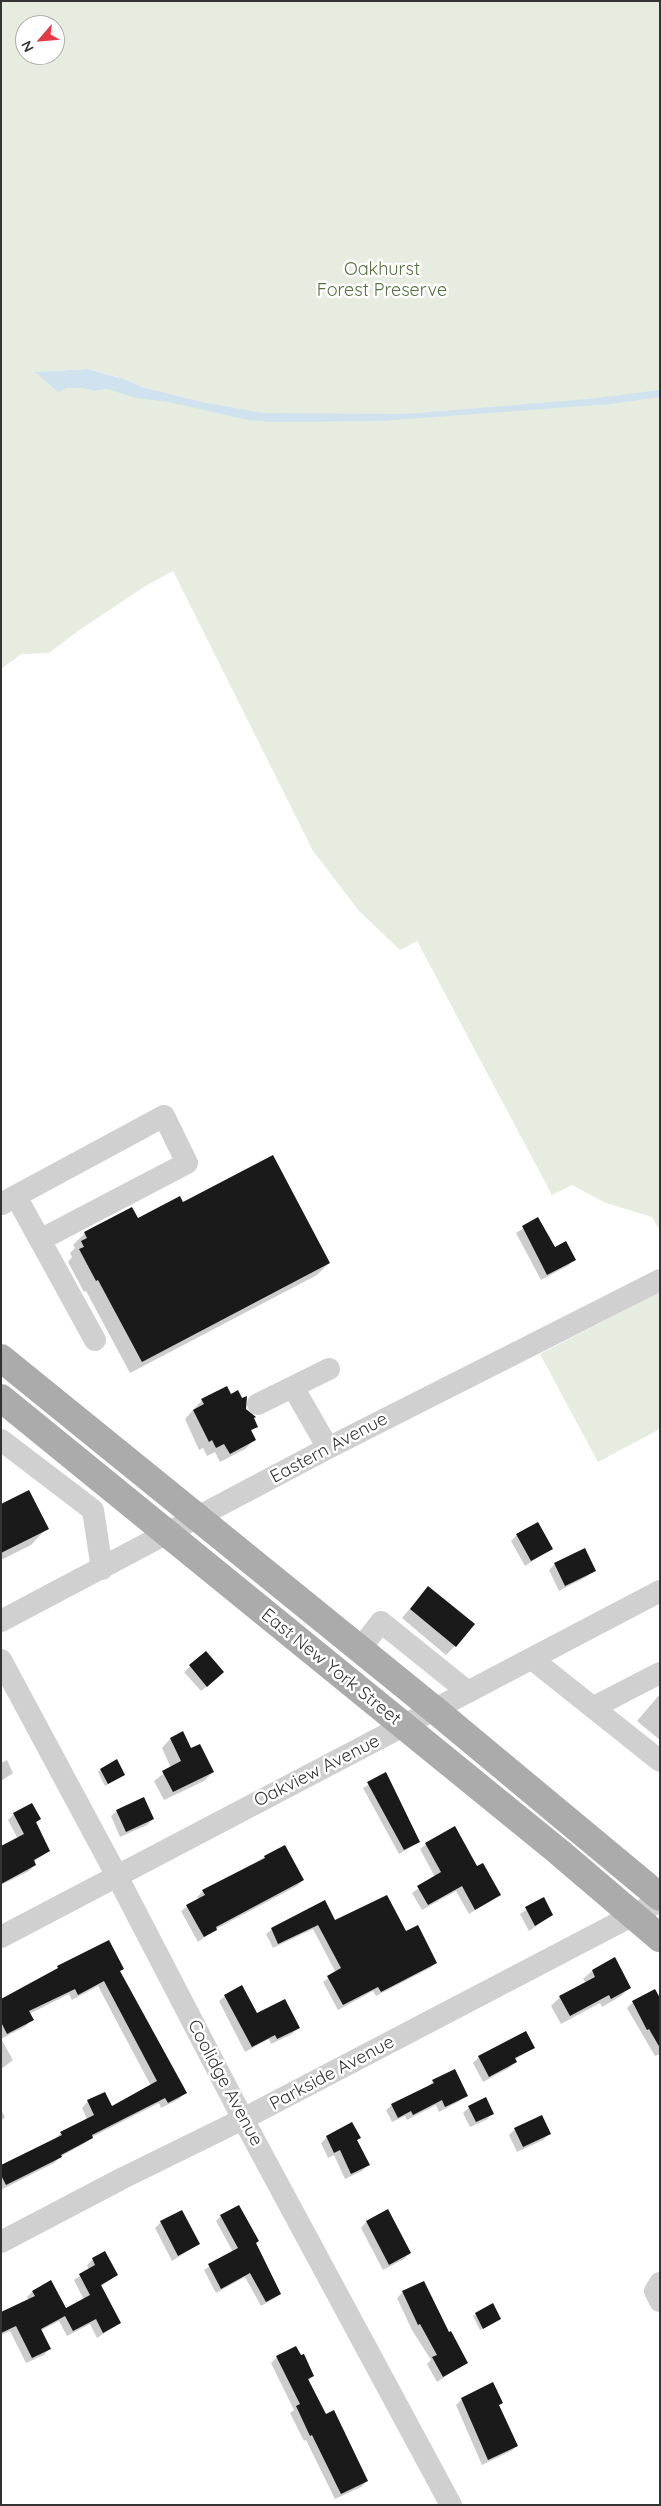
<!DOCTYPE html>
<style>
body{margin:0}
#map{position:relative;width:661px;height:2506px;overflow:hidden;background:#fff;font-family:Quicksand,sans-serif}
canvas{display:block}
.frame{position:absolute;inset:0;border:2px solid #333;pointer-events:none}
.north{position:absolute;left:15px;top:15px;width:50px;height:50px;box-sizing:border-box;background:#fff;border:1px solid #adadad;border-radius:50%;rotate:243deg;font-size:14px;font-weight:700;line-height:20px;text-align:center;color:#333}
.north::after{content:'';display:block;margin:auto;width:18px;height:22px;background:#e63946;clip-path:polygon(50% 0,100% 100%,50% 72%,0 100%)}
</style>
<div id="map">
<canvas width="661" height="2506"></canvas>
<div class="frame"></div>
<div class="north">N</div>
</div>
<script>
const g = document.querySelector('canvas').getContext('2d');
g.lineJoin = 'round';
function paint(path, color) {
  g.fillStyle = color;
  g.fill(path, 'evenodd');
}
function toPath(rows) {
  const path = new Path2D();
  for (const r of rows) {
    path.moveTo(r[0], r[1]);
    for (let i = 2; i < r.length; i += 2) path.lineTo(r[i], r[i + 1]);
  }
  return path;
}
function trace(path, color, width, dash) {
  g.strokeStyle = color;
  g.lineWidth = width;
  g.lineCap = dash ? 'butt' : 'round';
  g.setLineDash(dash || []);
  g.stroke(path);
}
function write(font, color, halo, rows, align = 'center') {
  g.font = font + ' Quicksand,sans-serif';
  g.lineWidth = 5;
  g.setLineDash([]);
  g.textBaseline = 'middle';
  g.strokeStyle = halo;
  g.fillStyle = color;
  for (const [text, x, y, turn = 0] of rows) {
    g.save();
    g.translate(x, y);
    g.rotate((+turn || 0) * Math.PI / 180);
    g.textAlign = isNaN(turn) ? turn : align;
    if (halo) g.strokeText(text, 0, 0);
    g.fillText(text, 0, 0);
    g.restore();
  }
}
const green = toPath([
 [1,1,660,1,660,1231,652,1217,606,1203,572,1185,552,1195,417,941,400,950,360,912,313,851,173,571,144,587,78,631,49,653,21,654,1,669],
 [25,25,55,25,55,55,25,55],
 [88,369,118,377,127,395,107,389,94,391,82,388,66,388,36,372],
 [660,1292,660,1429,598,1462,540,1354]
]);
const water = toPath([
 [88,369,124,379,141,387,206,403,264,413,407,414,588,399,660,390,660,397,610,404,382,421,273,422,248,420,169,402,136,398,107,389,94,391,82,388,67,388,58,392,35,372]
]);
const shadow = toPath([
 [182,1204,329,1263,317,1275,130,1373,86,1291,84,1292,68,1262,72,1257,70,1253,75,1248,73,1245,85,1233,137,1220],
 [538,1219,554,1249,575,1259,569,1265,541,1280,516,1233],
 [230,1395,252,1419,256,1426,250,1432,254,1440,245,1449,220,1462,215,1452,207,1456,203,1448,199,1450,185,1419,202,1400],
 [1,1505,47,1528,31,1545,1,1560],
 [517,1535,551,1549,525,1566,511,1541],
 [555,1564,594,1570,588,1576,559,1591,549,1570],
 [428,1587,455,1646,446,1655,402,1618],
 [206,1652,217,1678,201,1691,184,1672],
 [660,1694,660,1740,637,1721],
 [170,1739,191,1750,213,1772,204,1781,164,1800,154,1781,171,1768,162,1748],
 [7,1760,13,1773,1,1781,1,1763],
 [100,1770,124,1775,105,1786,98,1772],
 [385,1774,419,1842,399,1854,363,1788],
 [117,1811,153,1819,147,1825,120,1837,111,1816],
 [14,1814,40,1819,35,1824,49,1851,33,1862,35,1865,29,1871,1,1885,1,1848,18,1839,8,1820],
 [426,1844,476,1868,499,1895,469,1914,456,1891,422,1910,412,1893,435,1877,420,1849],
 [285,1846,303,1880,297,1886,216,1929,198,1942,181,1911,198,1899,197,1897,203,1891],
 [543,1899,552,1915,529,1931,520,1914],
 [335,1922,405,1932,436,1963,430,1968,376,1996,373,1991,338,2010,323,1982,336,1973,313,1929,273,1948,266,1934,272,1929],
 [614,1958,630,1987,621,1996,602,2007,600,2003,561,2024,551,2006,560,1997,586,1983,583,1979,592,1971],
 [123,1969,119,1972,185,2093,179,2099,161,2108,159,2103,92,2137,85,2143,60,2157,54,2163,1,2190,1,2166,55,2139,61,2133,87,2119,82,2108,88,2101,112,2108,151,2086,98,1986,72,2000,69,1994,29,2014,32,2019,26,2026,1,2039,13,2060,1,2069,1,2000],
 [225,1996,257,2015,298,2028,292,2034,271,2044,269,2039,245,2052,219,2001],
 [660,2001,660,2054,655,2056,627,2008,633,2002],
 [533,2048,514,2060,515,2062,509,2068,483,2082,473,2063,479,2057],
 [433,2081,466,2096,460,2101,439,2112,436,2105,407,2120,405,2116,392,2122,386,2110,392,2105,428,2087],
 [469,2107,492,2114,486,2120,470,2127,463,2113],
 [1,2110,5,2117,1,2121],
 [541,2117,549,2134,543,2140,517,2152,509,2135,514,2130],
 [352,2124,359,2138,356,2141,368,2165,362,2171,345,2179,334,2155,328,2158,321,2143,326,2138],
 [221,2216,255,2244,280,2294,275,2298,261,2306,245,2277,216,2293,204,2270,233,2252,216,2221],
 [161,2222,199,2244,172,2261,155,2228],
 [366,2222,410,2253,404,2259,383,2270,361,2228],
 [105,2253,117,2275,100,2287,120,2323,97,2338,90,2324,67,2336,59,2321,40,2331,49,2349,44,2355,26,2363,10,2331,1,2335,1,2313,28,2300,27,2297,32,2292,66,2309,84,2300,74,2280,89,2270,87,2265,93,2259],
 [423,2282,448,2334,467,2362,437,2382,427,2364,431,2360,412,2330,397,2298,402,2293],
 [476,2314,499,2319,480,2330,473,2316],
 [277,2357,313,2376,308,2381,325,2416,367,2481,361,2487,335,2499,306,2440,304,2441,290,2413,294,2410,271,2363],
 [462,2399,501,2403,498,2406,517,2446,511,2451,482,2465,456,2405]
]);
const building = toPath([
 [273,1155,330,1263,142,1362,98,1280,96,1281,79,1249,84,1247,81,1241,87,1238,84,1232,132,1207,138,1218,180,1196,183,1202],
 [538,1217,555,1247,566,1241,576,1260,547,1275,522,1226],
 [227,1386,231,1394,238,1390,242,1398,247,1396,246,1409,256,1417,254,1418,258,1427,251,1430,256,1440,230,1454,224,1444,216,1448,212,1440,209,1442,193,1410,204,1404,201,1399],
 [29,1490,49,1529,1,1553,1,1504],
 [538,1522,553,1549,531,1561,516,1534],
 [585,1548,596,1571,565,1586,554,1563],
 [428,1586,475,1624,456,1647,410,1609],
 [206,1651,224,1672,207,1687,189,1665],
 [183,1731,191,1748,200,1744,214,1772,173,1792,162,1771,181,1761,170,1738],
 [117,1759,125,1775,108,1784,100,1769],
 [386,1772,420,1842,404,1850,367,1782],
 [144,1797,154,1819,126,1832,116,1810],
 [32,1803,41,1819,36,1822,50,1851,34,1860,36,1865,1,1884,1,1846,24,1834,13,1813],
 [455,1826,477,1866,483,1863,501,1895,475,1910,462,1886,428,1905,417,1886,441,1872,425,1843],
 [285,1845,304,1880,216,1927,217,1930,204,1937,186,1905,205,1895,202,1890,265,1858,264,1856],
 [387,1895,406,1931,418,1925,437,1963,381,1992,378,1987,343,2005,327,1976,341,1968,318,1925,278,1944,271,1928,325,1900,335,1920],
 [544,1897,553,1915,535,1926,525,1907],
 [109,1940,124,1969,120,1971,187,2093,168,2103,165,2098,92,2135,93,2138,61,2155,62,2157,6,2185,1,2175,1,2165,62,2135,60,2132,94,2115,87,2100,105,2092,112,2106,157,2081,104,1981,78,1995,75,1989,29,2011,34,2020,7,2034,1,2022,1,1999,58,1968,57,1966],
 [615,1957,631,1988,611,1999,609,1995,570,2016,559,1996,595,1977,592,1970],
 [242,1985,257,2013,285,1999,300,2028,277,2039,275,2035,252,2047,224,1995],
 [655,1989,660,1998,660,2048,649,2029,647,2030,632,2001],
 [526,2031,535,2048,515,2058,517,2062,489,2077,478,2056],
 [455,2069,468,2096,445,2107,442,2100,413,2115,411,2111,398,2118,391,2104,434,2083,432,2080],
 [486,2097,494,2114,476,2122,468,2106],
 [542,2115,551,2134,523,2147,514,2128],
 [352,2122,361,2138,357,2140,370,2165,351,2174,340,2150,334,2153,326,2136],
 [239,2205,259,2241,256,2243,281,2294,266,2302,250,2273,221,2289,208,2264,238,2248,220,2215],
 [388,2209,411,2253,389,2265,366,2221],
 [182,2210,200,2244,178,2256,160,2221],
 [105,2251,118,2275,101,2285,121,2323,103,2333,96,2319,73,2331,65,2316,41,2329,51,2349,32,2358,16,2326,1,2333,1,2312,35,2296,32,2291,51,2280,66,2308,90,2295,79,2274,95,2265,92,2258],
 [424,2281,449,2332,451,2331,468,2363,443,2377,432,2357,437,2355,420,2324,418,2325,402,2291],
 [493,2303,501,2319,483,2329,475,2313],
 [296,2346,301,2355,304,2354,314,2376,308,2379,326,2414,334,2410,368,2481,341,2494,312,2435,310,2436,296,2406,300,2404,276,2356],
 [493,2382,503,2403,499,2405,518,2446,488,2460,461,2398]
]);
const minor = toPath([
 [12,1198,164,1116,187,1163,40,1240],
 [2,1204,12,1198,18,1200,95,1340],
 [293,1387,328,1448],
 [258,1404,329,1369],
 [1,1440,93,1510,102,1569],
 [1,1621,328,1448,660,1280],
 [360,1649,381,1622,468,1692],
 [532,1659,660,1761],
 [1,1660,117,1876,243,2119,451,2505],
 [594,1707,660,1673],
 [1,1937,660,1591],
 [1,2242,123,2178,243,2119,660,1901],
 [660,2283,655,2291,660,2301]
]);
const major = toPath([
 [1,1358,435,1710,660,1897],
 [1,1398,559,1852,660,1938]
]);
const parkNames = [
 ["Oakhurst",382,270],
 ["Forest Preserve",382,291]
];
const streetNames = [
 ["Eastern Avenue",329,1448,-28],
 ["East New York Street",331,1667,39],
 ["Oakview Avenue",317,1771,-27],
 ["Parkside Avenue",332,2073,-28],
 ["Coolidge Avenue",225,2083,62]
];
paint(green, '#e6ecdf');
paint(water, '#cfe2ee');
paint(shadow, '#0003');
paint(building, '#1a1a1a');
trace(minor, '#d0d0d0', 22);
trace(major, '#ababab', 28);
write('18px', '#56703f', '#fff', parkNames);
write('18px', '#333', '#fff', streetNames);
</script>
